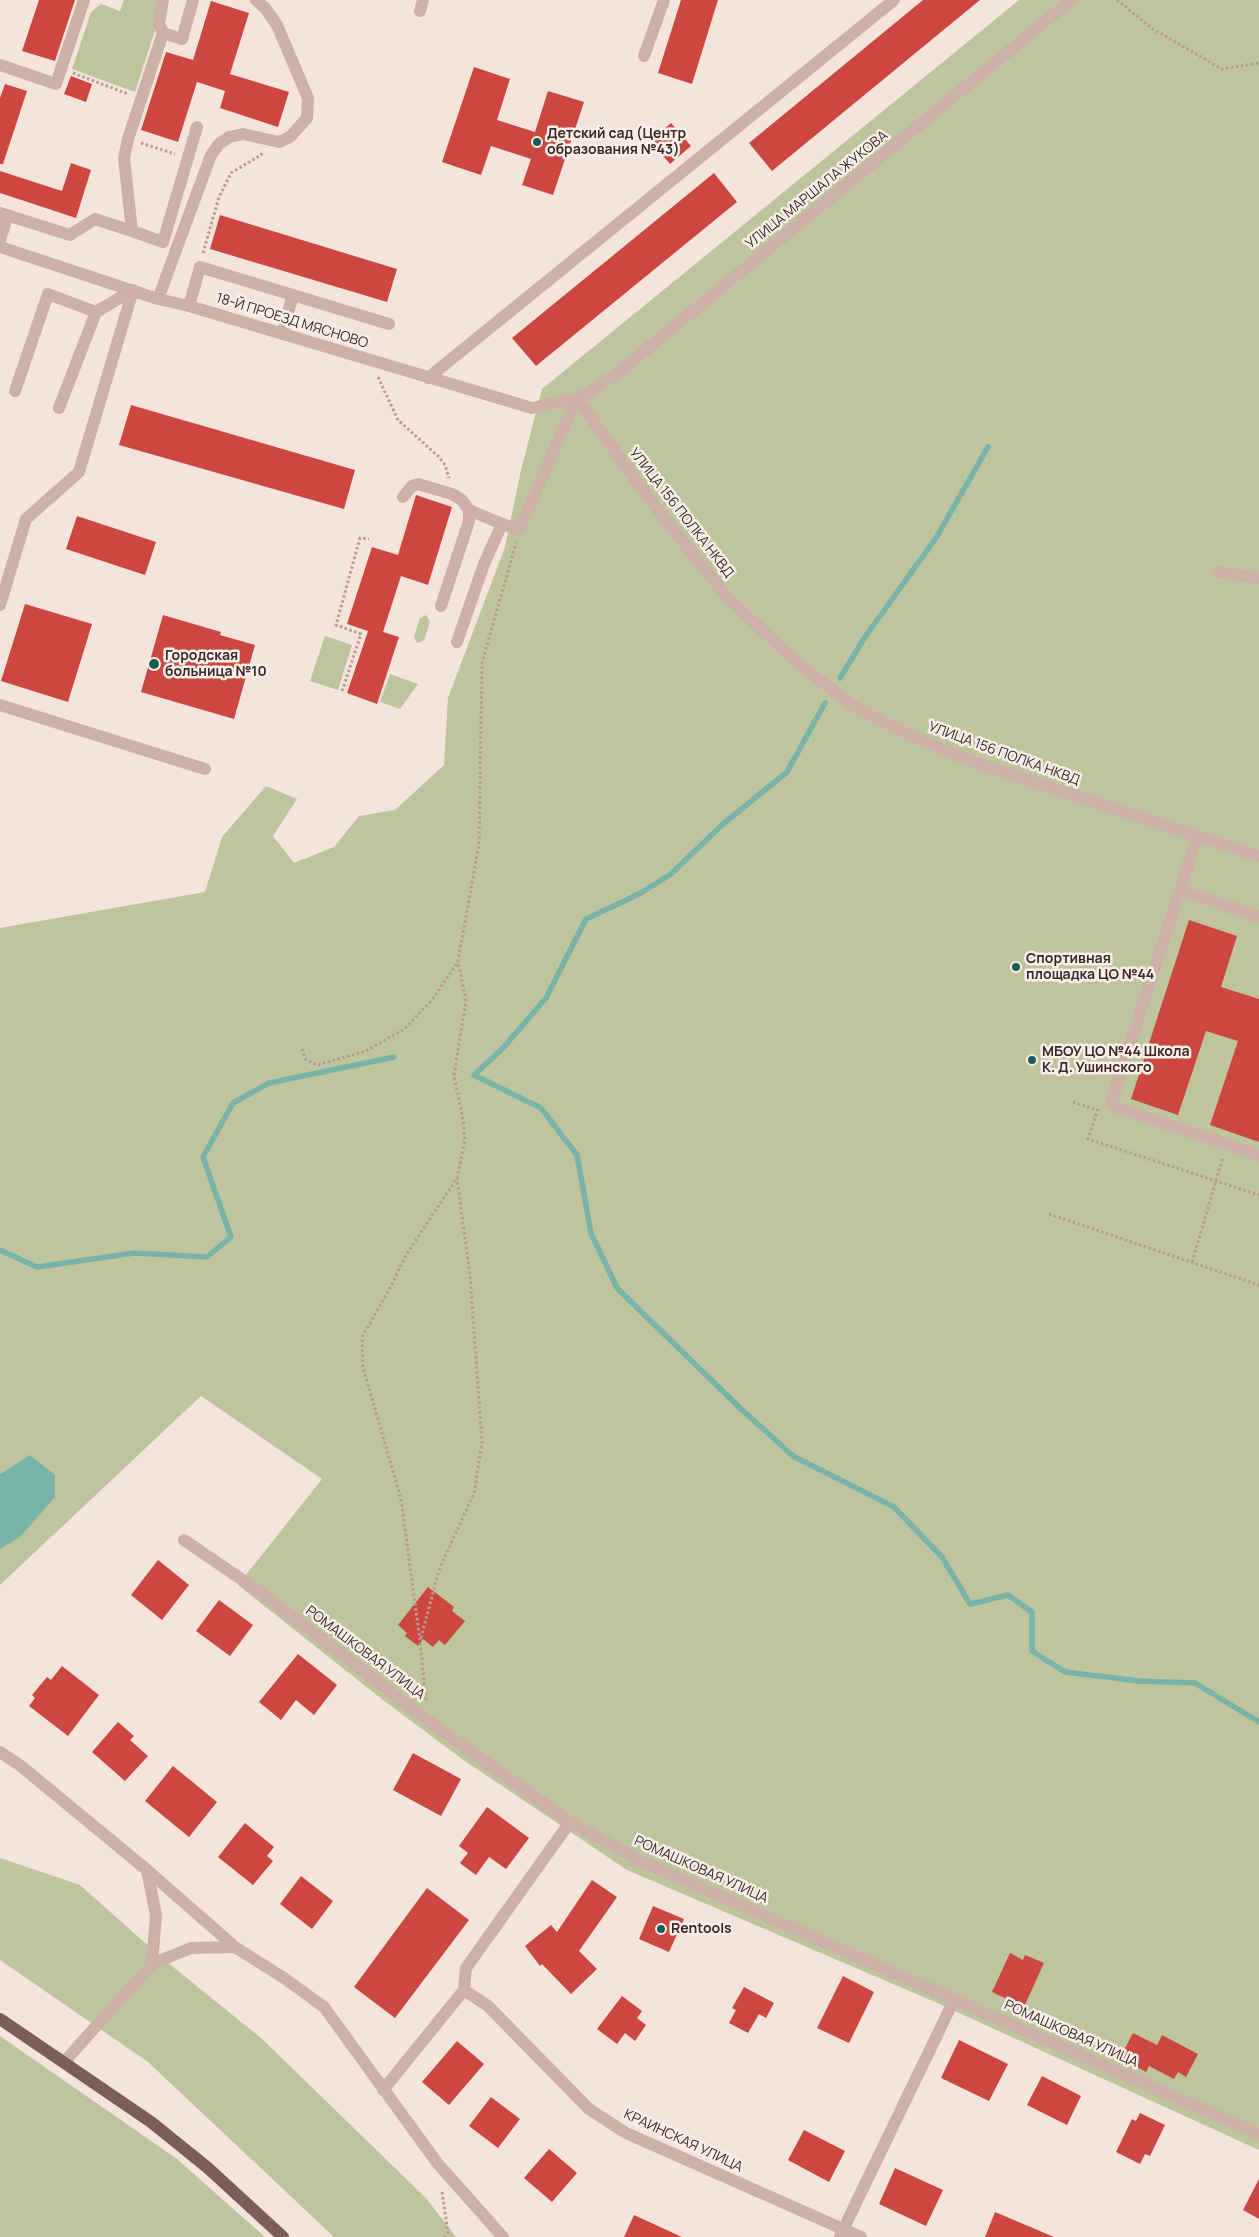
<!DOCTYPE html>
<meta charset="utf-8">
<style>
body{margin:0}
canvas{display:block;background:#f4e4dc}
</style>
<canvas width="1259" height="2237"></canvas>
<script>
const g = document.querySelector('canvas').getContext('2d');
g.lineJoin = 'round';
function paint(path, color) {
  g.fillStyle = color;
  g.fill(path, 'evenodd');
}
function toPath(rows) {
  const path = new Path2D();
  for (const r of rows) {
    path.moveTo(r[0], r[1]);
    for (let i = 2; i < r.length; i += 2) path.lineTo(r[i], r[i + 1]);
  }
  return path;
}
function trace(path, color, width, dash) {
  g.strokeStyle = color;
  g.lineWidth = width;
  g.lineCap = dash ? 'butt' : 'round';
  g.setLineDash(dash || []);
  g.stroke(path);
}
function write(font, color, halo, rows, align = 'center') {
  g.font = font + ' Manrope,sans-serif';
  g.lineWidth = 5;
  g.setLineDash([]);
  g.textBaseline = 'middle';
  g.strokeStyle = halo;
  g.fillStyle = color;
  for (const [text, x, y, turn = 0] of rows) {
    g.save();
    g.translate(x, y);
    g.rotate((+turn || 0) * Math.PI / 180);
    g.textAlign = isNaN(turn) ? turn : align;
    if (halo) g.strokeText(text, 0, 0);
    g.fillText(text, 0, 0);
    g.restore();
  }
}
const green = toPath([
 [124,0,165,0,135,92,72,69,91,12,101,4,120,11],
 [1019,0,1259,0,1259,2150,935,2002,627,1870,462,1759,383,1700,238,1585,322,1479,201,1396,0,1585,0,928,205,892,222,837,266,786,297,799,273,836,294,863,334,847,359,816,395,810,444,765,448,698,505,547,521,470,542,389],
 [426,615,430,622,424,640,417,643,414,637,420,618],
 [325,636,352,645,338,690,310,681],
 [390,674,418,684,400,709,380,702],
 [0,1858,80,1885,162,1958,261,2038,426,2198,456,2237,334,2237,148,2062,0,1960],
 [0,2036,177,2159,265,2237,0,2237]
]);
const water = toPath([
 [30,1455,55,1475,55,1497,20,1537,0,1549,0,1474]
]);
const stream = toPath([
 [840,678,863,640,936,538,988,447],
 [825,703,787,772,723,824,671,874,639,894,586,919,546,998,503,1048,474,1075,541,1108,577,1155,591,1233,617,1288,740,1408,793,1456,894,1507,942,1557,970,1604,1008,1595,1032,1612,1032,1651,1065,1672,1139,1681,1195,1683,1259,1722],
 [0,1250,37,1267,134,1253,207,1257,231,1237,203,1157,233,1103,269,1083,394,1057]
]);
const building = toPath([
 [39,0,75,0,55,61,22,51],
 [681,0,718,0,692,84,658,73],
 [923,0,980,0,772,171,749,143],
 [211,1,249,13,230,74,289,92,278,127,220,108,225,91,197,82,178,142,141,130,166,52,193,60],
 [474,67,510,79,497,120,535,132,548,91,584,102,553,195,522,185,531,159,491,146,481,175,442,162],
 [71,76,92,84,86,102,64,94],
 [5,84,27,91,3,164,0,164,0,98],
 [671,123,691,146,670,164,650,141],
 [71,163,91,170,76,218,0,193,0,171,62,191],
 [714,173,737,202,536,366,512,338],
 [220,215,397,269,387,302,210,249],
 [131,405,355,470,344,509,119,445],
 [416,495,452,507,428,585,401,576,383,632,399,637,377,704,347,693,368,631,347,624,372,547,398,555],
 [77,516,156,542,145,575,66,549],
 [25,604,92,624,68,702,1,681],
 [163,615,221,632,220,635,255,645,234,719,141,692],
 [1189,920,1237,936,1221,987,1259,999,1259,1142,1210,1125,1238,1041,1206,1031,1178,1115,1131,1099],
 [158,1560,189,1585,162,1620,131,1595],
 [428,1587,454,1607,452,1611,465,1621,445,1645,439,1640,433,1647,423,1639,418,1646,405,1636,407,1633,398,1625],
 [219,1600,253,1625,230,1656,196,1631],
 [298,1654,337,1685,314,1715,296,1700,281,1720,259,1702],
 [62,1666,99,1695,68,1736,29,1706,35,1698,32,1695,47,1677,51,1680],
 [118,1722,134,1736,130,1740,148,1756,125,1781,92,1752],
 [413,1753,461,1779,441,1816,393,1790],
 [173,1766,217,1802,189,1837,145,1801],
 [487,1807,529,1838,506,1869,489,1857,476,1875,460,1863,468,1853,459,1846],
 [245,1823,274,1847,267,1856,273,1861,253,1885,218,1857],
 [301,1876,333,1901,312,1929,280,1904],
 [592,1880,617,1897,579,1951,597,1969,571,1994,542,1964,540,1966,525,1946,551,1925,557,1932],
 [427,1888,469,1920,395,2018,354,1987],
 [653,1906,684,1919,669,1952,639,1939],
 [1010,1953,1023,1960,1025,1955,1044,1963,1024,2007,992,1992],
 [843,1976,874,1992,849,2043,817,2028],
 [744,1987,774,2003,766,2018,759,2014,748,2033,729,2023,736,2010,732,2008],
 [622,1996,642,2011,637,2018,646,2025,635,2041,625,2033,617,2044,597,2029],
 [1133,2033,1157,2045,1162,2035,1198,2054,1186,2077,1178,2072,1174,2079,1149,2066,1146,2072,1120,2058],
 [959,2040,1008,2064,989,2101,941,2078],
 [457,2041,484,2064,449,2105,422,2082],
 [1042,2076,1081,2096,1067,2125,1027,2105],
 [491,2097,520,2119,498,2148,469,2126],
 [1140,2113,1165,2125,1150,2156,1145,2154,1140,2164,1116,2152,1132,2119,1136,2121],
 [804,2130,845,2151,829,2182,788,2160],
 [549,2149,577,2173,552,2202,524,2178],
 [895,2168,943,2190,926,2226,879,2204],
 [1259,2179,1259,2219,1243,2210],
 [995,2212,1054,2237,985,2237],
 [634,2215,682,2237,624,2237]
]);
const path = toPath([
 [1117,0,1153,29,1222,69,1259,63],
 [73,73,128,94],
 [141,143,175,154],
 [203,253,219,197,231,173,261,155,262,152],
 [378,377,398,420,439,457,445,465,449,478],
 [342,691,361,634,336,625,360,538,369,539],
 [1116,969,1138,977],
 [302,1049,305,1059,317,1065,366,1051,404,1029,431,1001,458,962],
 [1073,1102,1097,1110],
 [1098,1109,1088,1139,1259,1195],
 [1049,1214,1259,1285],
 [1192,1262,1223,1157],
 [421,1638,439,1570,474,1493,482,1442,470,1275,457,1179],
 [426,1700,420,1641,401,1499,363,1367,362,1337,389,1290,406,1255,457,1178,465,1140,463,1120,454,1075,466,1001,458,961,479,844,482,663,516,543],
 [442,2192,448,2233,445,2237]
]);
const minor = toPath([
 [163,0,159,24,163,33],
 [193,0,182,39,163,33,128,139,124,158,132,231,163,242,197,127],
 [420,11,423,0],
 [644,56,664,0],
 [0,65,56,84,84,0],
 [0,213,70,235,95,219,132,231],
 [0,240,8,215],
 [0,247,158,299,189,306,532,408,577,398,590,392,614,376,1071,0],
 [158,299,211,155,219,144,229,137,243,134,279,142,290,137,307,118,308,98,277,25,265,8,256,0],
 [189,306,200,267,389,324],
 [282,334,293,295],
 [428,378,894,0],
 [15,391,48,294,96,312],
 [577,398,644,492,725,595,796,662,856,708,916,738,979,764,1259,856],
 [59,408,96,312,133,290],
 [403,497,412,486,418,484,452,494,462,500,469,510,469,521,441,606],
 [469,510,502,524],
 [1218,572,1259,578],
 [0,605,26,519,79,472,133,290],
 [457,642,484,564,502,524,519,530,577,398],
 [0,705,205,769],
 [1197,836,1180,890,1259,917],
 [1180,890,1111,1103,1116,1107,1259,1155],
 [184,1540,263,1594,427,1720,570,1822,643,1862,1259,2134],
 [0,1752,21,1766,147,1870,235,1947,284,1978,324,2007,438,2164,503,2237],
 [147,1870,156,1915,152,1964],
 [464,1990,488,2006,589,2109,626,2133,861,2237],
 [64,2062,152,1964,191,1948,235,1947],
 [383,2090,464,1990,466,1968,570,1822],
 [840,2236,954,2000]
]);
const major = toPath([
 [0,2019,151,2122,208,2168,283,2237]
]);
const markers = [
 [537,142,5,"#1b5d54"],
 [154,664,6,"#1b5d54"],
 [1016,967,5,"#1b5d54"],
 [1032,1060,5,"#1b5d54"],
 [661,1929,5,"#1b5d54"]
];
const poiNames = [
 ["Детский сад (Центр",547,134],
 ["образования №43)",547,150],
 ["Городская",165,656],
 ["больница №10",165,672],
 ["Спортивная",1026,959],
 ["площадка ЦО №44",1026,975],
 ["МБОУ ЦО №44 Школа",1042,1052],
 ["К. Д. Ушинского",1042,1068],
 ["Rentools",671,1929]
];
const streetNames = [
 ["УЛИЦА МАРШАЛА ЖУКОВА",817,190,-39],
 ["18-Й ПРОЕЗД МЯСНОВО",292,321,17],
 ["УЛИЦА 156 ПОЛКА НКВД",681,513,52],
 ["УЛИЦА 156 ПОЛКА НКВД",1004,754,20],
 ["РОМАШКОВАЯ УЛИЦА",365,1653,37],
 ["РОМАШКОВАЯ УЛИЦА",701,1870,24],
 ["РОМАШКОВАЯ УЛИЦА",1071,2034,24],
 ["КРАИНСКАЯ УЛИЦА",683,2141,25]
];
paint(green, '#bec49b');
paint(water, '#79b3aa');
trace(stream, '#79b3aa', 5.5);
paint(building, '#cd4741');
trace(path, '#b99a91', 3, [2.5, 2.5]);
trace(minor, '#cdb1a7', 12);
trace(major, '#7c5d58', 12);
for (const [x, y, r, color] of markers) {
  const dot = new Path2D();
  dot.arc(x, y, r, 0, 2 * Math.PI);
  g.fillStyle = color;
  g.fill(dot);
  trace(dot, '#fbefe9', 2);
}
write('bold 14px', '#392a28', '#fbefe9', poiNames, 'left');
write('14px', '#392a28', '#fbefe9', streetNames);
</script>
